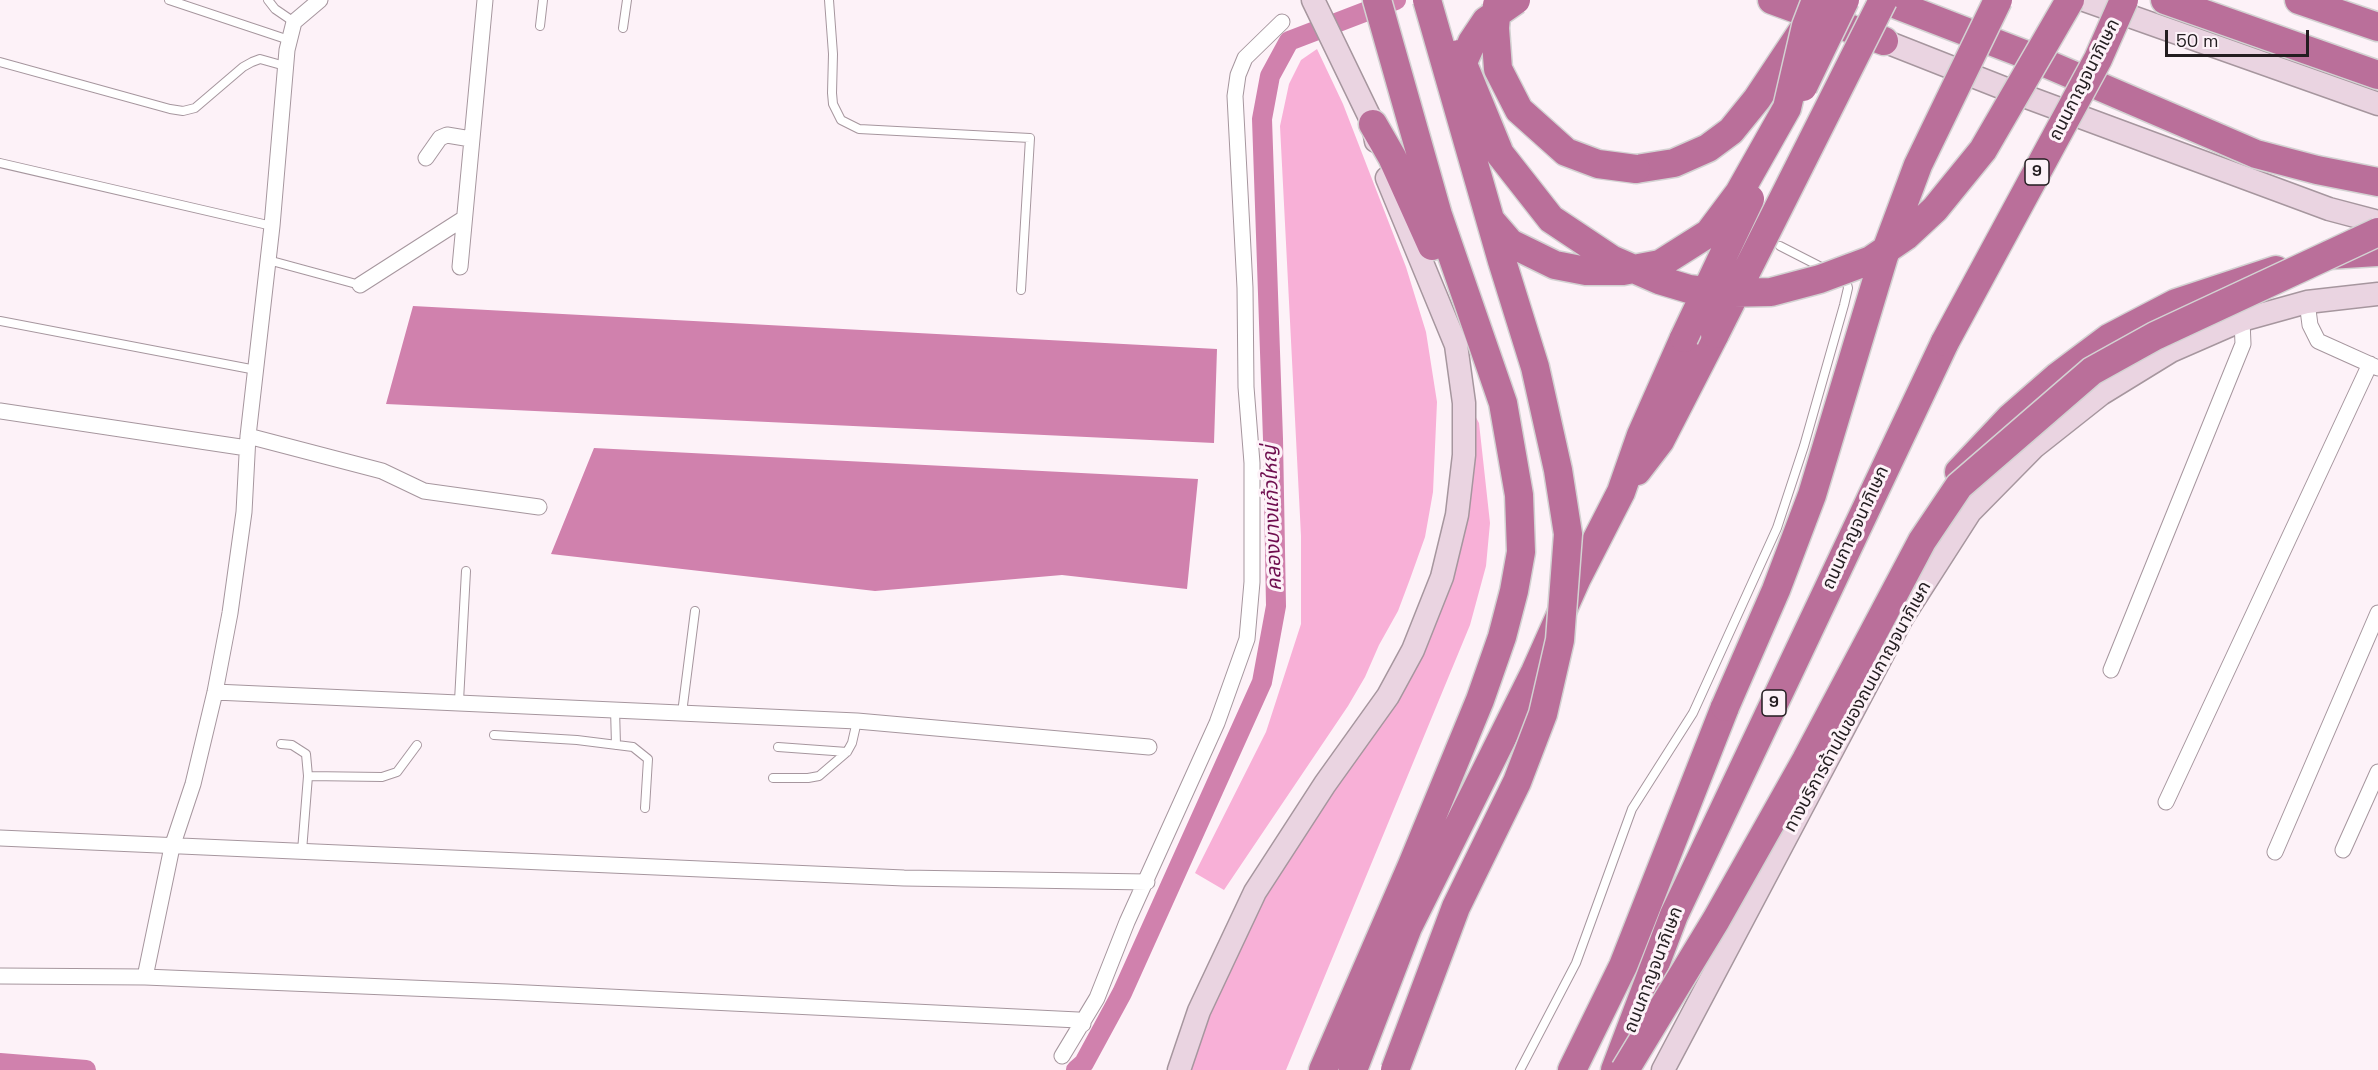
<!DOCTYPE html>
<meta charset="utf-8">
<style>
body{margin:0}
#map{position:relative;width:2378px;height:1070px;overflow:hidden;background:#fdf2f8;font-family:"Space Grotesk",sans-serif}
canvas{display:block}
.scale{position:absolute;left:2165px;top:30px;width:144px;height:27px;box-sizing:border-box;border:3px solid #231d20;border-top:0;padding-left:8px;font-size:18px;line-height:21px;white-space:nowrap;color:#231d20;-webkit-text-stroke:4px #fdf2f8;paint-order:stroke}
</style>
<div id="map">
<canvas width="2378" height="1070"></canvas>
<div class="scale">50 m</div>
</div>
<script>
const g = document.querySelector('canvas').getContext('2d');
g.lineJoin = 'round';
function paint(path, color) {
  g.fillStyle = color;
  g.fill(path, 'evenodd');
}
function toPath(rows) {
  const path = new Path2D();
  for (const r of rows) {
    path.moveTo(r[0], r[1]);
    for (let i = 2; i < r.length; i += 2) path.lineTo(r[i], r[i + 1]);
  }
  return path;
}
function trace(path, color, width, dash) {
  g.strokeStyle = color;
  g.lineWidth = width;
  g.lineCap = dash ? 'butt' : 'round';
  g.setLineDash(dash || []);
  g.stroke(path);
}
function write(font, color, halo, rows, align = 'center') {
  g.font = font + ' "Space Grotesk","Noto Sans Thai",sans-serif';
  g.lineWidth = 6;
  g.setLineDash([]);
  g.textBaseline = 'middle';
  g.strokeStyle = halo;
  g.fillStyle = color;
  for (const [text, x, y, turn = 0] of rows) {
    g.save();
    g.translate(x, y);
    g.rotate((+turn || 0) * Math.PI / 180);
    g.textAlign = isNaN(turn) ? turn : align;
    if (halo) g.strokeText(text, 0, 0);
    g.fillText(text, 0, 0);
    g.restore();
  }
}
const green = toPath([
 [1317,49,1343,104,1406,267,1426,332,1437,402,1433,492,1425,537,1410,579,1398,611,1379,645,1365,677,1348,706,1224,890,1195,873,1266,732,1301,624,1301,536,1280,126,1289,84,1301,60],
 [1473,412,1479,423,1490,523,1486,566,1470,625,1286,1070,1174,1070,1301,813,1402,653,1445,540]
]);
const water = toPath([
 [413,306,1217,349,1214,443,386,404],
 [594,448,1198,479,1187,589,1062,575,875,591,551,554]
]);
const canal = toPath([
 [0,1063,86,1070],
 [1076,1070,1084,1063,1122,993,1262,682,1276,606,1273,439,1262,119,1270,76,1289,41,1396,0]
]);
const lane = toPath([
 [169,0,289,40],
 [268,0,275,9,294,22],
 [829,0,833,54,832,93,833,104,841,120,859,129,1030,138,1021,290],
 [540,26,543,0],
 [623,28,627,0],
 [0,62,170,109,183,111,195,108,243,67,252,62,260,59,285,66],
 [0,163,272,226],
 [1780,246,1825,269],
 [268,260,360,285],
 [0,321,256,370],
 [459,701,466,571],
 [615,709,616,745],
 [682,713,695,611],
 [494,735,577,740,633,747,648,759,645,808],
 [281,744,292,745,306,754,308,776,302,851],
 [778,747,847,752],
 [308,776,382,777,397,772,417,745],
 [773,778,808,778,819,776,847,752,852,743,857,721],
 [1520,1070,1576,963,1632,809,1693,713,1777,528,1804,446,1844,305,1848,288,1846,280,1841,277]
]);
const street = toPath([
 [426,158,440,138,447,135,471,139],
 [460,267,485,0],
 [360,285,463,219],
 [2307,302,2310,325,2318,341,2378,368],
 [0,411,247,448],
 [248,436,382,471,424,491,539,507],
 [2111,670,2243,344,2242,320],
 [215,692,857,721,1149,747],
 [2166,802,2370,364],
 [0,838,904,878,1147,882],
 [2343,850,2378,772],
 [2275,852,2378,613],
 [0,976,145,977,507,992,1078,1020,1083,1024],
 [145,977,172,847,193,784,215,692,230,613,244,512,248,436,272,226,287,50,294,22,320,0],
 [1062,1056,1097,998,1127,922,1217,723,1247,639,1252,582,1252,463,1246,387,1245,288,1235,96,1238,75,1245,58,1282,22]
]);
const secondary = toPath([
 [1313,0,1373,124,1376,141],
 [2084,0,2378,104],
 [1869,34,1884,41,2016,93,2329,209,2378,222],
 [1179,1070,1199,1011,1255,892,1325,784,1388,696,1413,650,1442,577,1457,515,1464,455,1464,403,1456,345,1387,178],
 [1663,1070,1902,618,1970,512,2034,447,2101,394,2171,351,2242,320,2307,302,2378,294]
]);
const highway = toPath([
 [1772,0,1884,41],
 [1884,0,2024,54,2256,154,2317,170,2378,182],
 [2165,0,2378,75],
 [2299,0,2378,27],
 [1373,124,1392,157,1432,246],
 [1636,169,1674,163,1708,148,1731,131,1757,99,1805,27],
 [2329,255,2378,252],
 [1637,471,1660,441,1715,334],
 [1959,472,2010,418,2057,377,2109,338,2176,303,2276,270],
 [1323,1070,1412,865,1480,700,1502,637,1514,591,1521,552,1519,495,1503,403,1438,215,1377,0],
 [1353,1070,1408,927,1535,672,1577,578,1621,492,1641,435,1684,338],
 [1572,1070,1623,966,1725,707],
 [1615,1070,1674,915,1945,342]
]);
const highwayBridge = toPath([
 [1497,5,1495,28,1498,69,1519,110,1566,152,1598,164,1636,169],
 [1459,54,1500,154,1551,219,1611,259,1659,280,1689,289,1722,293,1771,292,1820,279,1871,260,1906,236,1935,209,1983,150,2070,0],
 [1458,74,1472,42,1486,21,1516,0],
 [1803,87,1845,0],
 [1491,221,1510,243,1555,265,1586,271,1623,271,1660,264,1709,233,1739,193,1787,108,1806,26,1816,0],
 [1715,334,1883,0],
 [1684,338,1750,199],
 [1945,342,2098,59,2124,0],
 [1725,707,1776,590,1812,495,1884,256,1918,165,1998,0],
 [1395,1070,1456,907,1517,782,1543,714,1560,640,1568,534,1558,470,1535,367,1502,261,1427,0],
 [1625,1070,1716,920,1806,760,1922,541,1959,486,2092,371,2155,336,2378,232]
]);
const shields = [
 [2037,172,24],
 [1774,703,24]
];
const shieldNames = [
 ["9",2037,172],
 ["9",1774,703]
];
const streetNames = [
 ["ถนนกาญจนาภิเษก",2085,80,-63],
 ["ถนนกาญจนาภิเษก",1856,528,-65],
 ["ทางบริการด้านในของถนนกาญจนาภิเษก",1858,707,-61],
 ["ถนนกาญจนาภิเษก",1654,970,-69]
];
const waterNames = [
 ["คลองบางแก้วใหญ่",1273,518,-92]
];
paint(green, '#f8b0d7');
paint(water, '#d081ad');
trace(canal, '#d081ad', 20);
trace(lane, '#a6969e', 10);
trace(street, '#a6969e', 17);
trace(secondary, '#a6969e', 25);
trace(highway, '#d3d2d2', 31);
trace(lane, '#fff', 8);
trace(street, '#fff', 15);
trace(secondary, '#ead4e1', 22);
trace(highway, '#ba6f9a', 28);
trace(highwayBridge, '#d3d2d2', 31, []);
trace(highwayBridge, '#ba6f9a', 28);
for (const [x, y, w] of shields) {
  const box = new Path2D();
  box.roundRect(x - w / 2, y - 13, w, 26, 4.5);
  g.fillStyle = '#fdf2f8';
  g.fill(box);
  trace(box, '#231d20', 1.5);
}
write('bold 16px', '#231d20', null, shieldNames);
write('18px', '#231d20', '#fdf2f8', streetNames);
write('italic 20px', '#6f0e4f', '#fdf2f8', waterNames);
</script>
